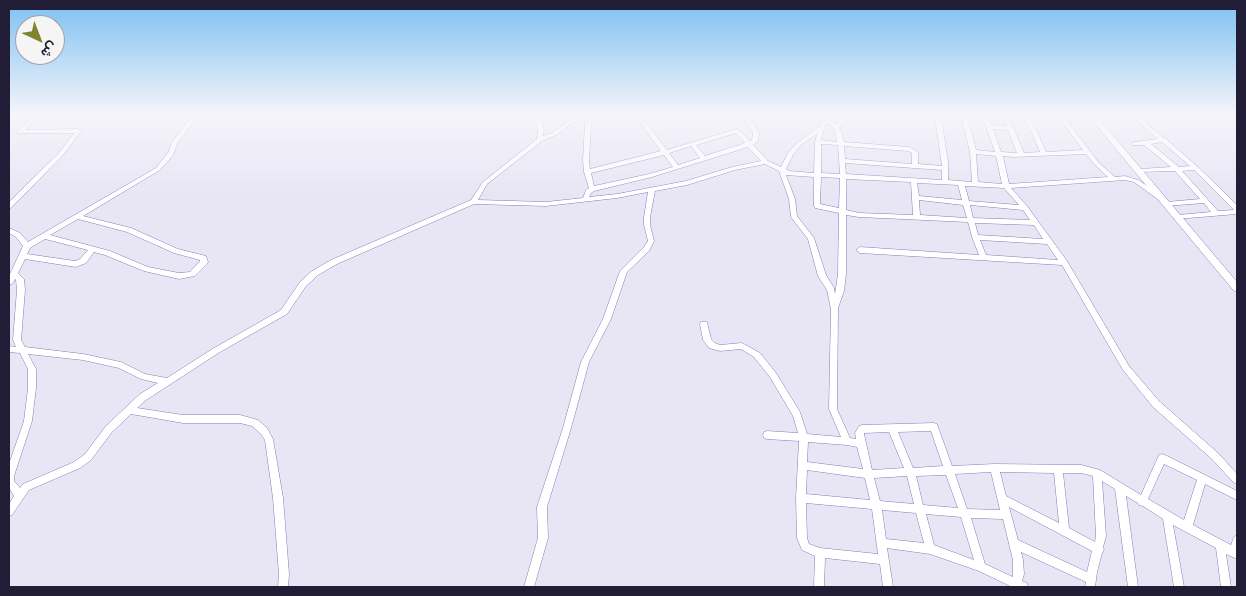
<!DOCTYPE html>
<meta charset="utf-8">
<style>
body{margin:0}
#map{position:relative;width:1246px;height:596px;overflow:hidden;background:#e8e6f5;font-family:Manrope,Vazirmatn,sans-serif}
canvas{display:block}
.frame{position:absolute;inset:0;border:10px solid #221d37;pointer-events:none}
.north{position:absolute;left:15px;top:15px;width:50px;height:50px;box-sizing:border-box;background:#f5f5f5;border:1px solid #a19fa9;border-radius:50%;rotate:137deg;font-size:14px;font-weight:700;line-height:20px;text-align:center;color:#221d37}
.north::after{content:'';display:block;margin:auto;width:18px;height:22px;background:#81842e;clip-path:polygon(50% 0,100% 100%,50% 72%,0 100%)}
</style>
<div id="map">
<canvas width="1246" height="596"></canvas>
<div class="frame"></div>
<div class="north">ش</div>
</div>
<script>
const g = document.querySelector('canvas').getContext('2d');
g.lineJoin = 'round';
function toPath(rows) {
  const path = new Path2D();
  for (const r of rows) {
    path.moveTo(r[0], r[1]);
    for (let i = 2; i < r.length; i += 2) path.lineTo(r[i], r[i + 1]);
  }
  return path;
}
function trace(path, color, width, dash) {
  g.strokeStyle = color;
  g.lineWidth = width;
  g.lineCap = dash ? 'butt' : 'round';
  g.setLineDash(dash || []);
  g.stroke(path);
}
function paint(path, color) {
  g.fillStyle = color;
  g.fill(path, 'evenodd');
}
const minor = toPath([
 [38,113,44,113,25,130,78,129,81,131,63,155,11,208,9,208,9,202,59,153,74,133,17,133,17,131,38,113],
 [196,113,202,113,191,125,187,131,178,142,173,155,160,170,83,216,131,228,178,249,206,256,208,262,207,264,195,276,179,279,144,271,105,255,94,252,86,263,76,267,25,259,18,273,24,279,25,290,21,340,25,347,83,354,121,362,145,374,167,378,214,348,281,310,300,282,312,271,331,260,471,200,483,182,537,139,538,130,534,117,539,113,545,113,540,117,544,130,543,136,552,133,571,119,585,113,599,113,591,124,589,161,590,169,661,151,641,124,659,113,666,113,647,124,667,150,737,129,739,130,750,141,752,140,753,133,741,113,747,113,759,133,758,141,753,145,768,161,781,167,788,153,797,143,819,127,823,121,824,113,830,113,829,120,836,124,843,118,854,113,861,113,860,114,847,120,839,128,841,131,844,142,909,147,918,152,918,164,942,166,935,117,936,113,942,113,941,117,948,162,948,180,972,182,970,152,960,113,966,113,976,150,995,152,981,113,987,113,991,125,1007,126,1004,117,995,113,1002,113,1008,115,1024,153,1040,152,1031,131,1020,113,1026,113,1037,131,1046,152,1083,150,1055,113,1061,113,1099,163,1115,177,1125,176,1138,180,1163,196,1164,198,1163,200,1159,200,1134,182,1125,180,1011,188,1027,206,1067,261,1129,366,1159,401,1218,453,1237,474,1237,484,1234,483,1212,459,1153,407,1123,370,1062,265,860,253,856,250,860,247,979,255,972,237,968,222,859,217,846,215,846,274,844,291,838,308,837,409,850,438,856,439,855,433,859,426,862,425,934,423,937,424,938,427,952,466,994,464,1081,465,1100,470,1141,495,1159,455,1162,454,1165,455,1237,491,1237,500,1205,484,1193,525,1231,545,1234,537,1237,535,1237,559,1226,554,1231,587,1221,587,1216,548,1173,525,1184,587,1174,587,1163,519,1143,506,1139,505,1138,503,1126,496,1138,587,1128,587,1115,489,1102,481,1106,536,1103,547,1104,549,1102,553,1097,572,1095,587,1085,587,1086,582,1021,552,1023,560,1024,574,1022,581,1027,583,1028,587,1010,587,1010,586,979,571,930,554,887,548,893,587,883,587,880,564,825,558,824,587,814,587,815,556,802,550,797,538,796,498,799,441,767,439,764,438,763,435,764,432,767,431,798,433,793,416,770,377,754,357,741,349,720,351,709,348,703,340,700,324,701,322,707,322,711,339,715,343,720,345,742,343,760,353,776,373,800,412,807,434,841,437,829,409,831,309,827,290,818,276,808,239,791,217,789,199,779,171,765,164,735,170,687,185,655,191,650,217,650,225,654,241,649,251,627,272,611,319,589,362,571,428,547,507,548,538,534,587,524,587,538,538,537,507,563,428,581,362,603,319,620,271,644,247,648,241,644,225,644,217,648,192,617,198,546,206,474,204,337,264,318,275,306,286,287,314,220,352,146,400,137,408,183,415,240,415,258,420,267,428,273,439,283,498,289,574,288,587,278,587,279,574,273,498,265,440,261,434,252,426,240,423,183,423,131,414,112,432,91,460,80,468,29,490,12,515,9,516,9,504,14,496,9,488,9,464,24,421,28,388,28,369,20,353,9,352,9,346,16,347,13,340,17,290,16,280,15,279,12,284,9,285,9,276,23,246,16,237,9,233,9,228,20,233,28,242,156,168,168,153,172,142,182,129,186,123,196,113],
 [586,117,590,117,585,124,583,161,584,172,589,188,586,190,583,198,546,202,478,200,487,184,542,141,556,135,575,121,586,117],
 [827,124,832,126,835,131,837,142,821,140,824,128,827,124],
 [993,129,1008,130,1017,153,1001,152,993,129],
 [736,133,745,143,705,156,696,145,736,133],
 [817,134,815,142,814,173,789,171,786,169,793,155,801,145,817,134],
 [821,144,838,145,840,174,821,173,821,144],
 [691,146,700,158,678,165,669,153,691,146],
 [844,146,908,151,912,153,912,164,845,159,844,146],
 [748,147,761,161,732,167,686,181,617,194,589,197,591,193,594,191,652,177,748,147],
 [976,154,996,156,1002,184,978,182,976,154],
 [1086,154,1095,165,1108,177,1009,184,1003,156,1013,157,1086,154],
 [664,155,673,167,649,174,594,186,591,173,664,155],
 [845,163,942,170,942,180,846,174,845,163],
 [786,175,814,177,814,206,815,208,839,213,838,274,835,294,834,288,826,275,814,238,797,216,795,199,786,175],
 [821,177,840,178,839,208,820,204,821,177],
 [846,179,911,182,913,215,859,213,846,210,846,179],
 [917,183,958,185,962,200,919,196,917,183],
 [965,186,1004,188,1019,205,969,201,965,186],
 [919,200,963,205,967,218,920,215,919,200],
 [970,205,1023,210,1030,220,973,218,970,205],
 [78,219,127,232,174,253,200,260,200,261,190,272,179,273,148,267,110,251,50,235,78,219],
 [975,223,1034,225,1043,239,978,235,975,223],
 [45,239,88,250,80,259,75,261,27,254,30,248,45,239],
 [980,240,1047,244,1058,260,986,255,980,240],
 [28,354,83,360,119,368,141,379,158,383,140,394,106,426,85,454,74,462,23,484,20,488,14,481,14,476,32,421,36,388,36,369,28,354],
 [931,431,943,466,913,468,898,432,931,431],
 [889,432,904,468,872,470,864,434,864,433,889,432],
 [808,442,847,445,857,447,863,469,807,462,808,442],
 [1164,464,1197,480,1184,520,1148,499,1164,464],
 [807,470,865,478,870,500,806,494,807,470],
 [991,472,1000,510,967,509,955,474,991,472],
 [1000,472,1054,473,1059,523,1006,496,1000,472],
 [1063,473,1081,473,1093,476,1096,536,1095,542,1069,528,1063,473],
 [946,475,958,508,923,505,916,476,946,475],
 [907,476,914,504,880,501,874,478,907,476],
 [806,503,872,509,878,554,820,548,809,544,807,538,806,503],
 [1009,507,1092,551,1087,572,1018,540,1009,507],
 [882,510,916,513,924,543,886,539,882,510],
 [926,514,961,517,974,560,934,545,926,514],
 [971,518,1003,519,1013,560,1013,577,985,564,971,518],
 [1128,113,1134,113,1164,138,1167,139,1168,141,1198,167,1237,205,1237,214,1176,219,1175,217,1176,215,1178,215,1211,212,1204,203,1165,206,1164,204,1167,202,1200,199,1175,171,1138,172,1138,170,1140,169,1171,167,1144,145,1132,145,1132,143,1134,142,1158,139,1128,113],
 [1162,142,1190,166,1179,167,1151,144,1162,142],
 [1194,170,1234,210,1218,211,1182,171,1194,170]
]);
const major = toPath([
 [1086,113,1094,113,1237,282,1237,292,1234,291,1086,113]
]);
trace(minor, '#867abd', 1);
trace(major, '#867abd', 1);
paint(minor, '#fff');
paint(major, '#fff');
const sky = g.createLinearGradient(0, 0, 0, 196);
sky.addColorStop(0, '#7cc0f1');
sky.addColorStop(0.58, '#f5f4fa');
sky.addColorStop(1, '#f5f4fa00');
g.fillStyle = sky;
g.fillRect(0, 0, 1246, 196);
</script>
